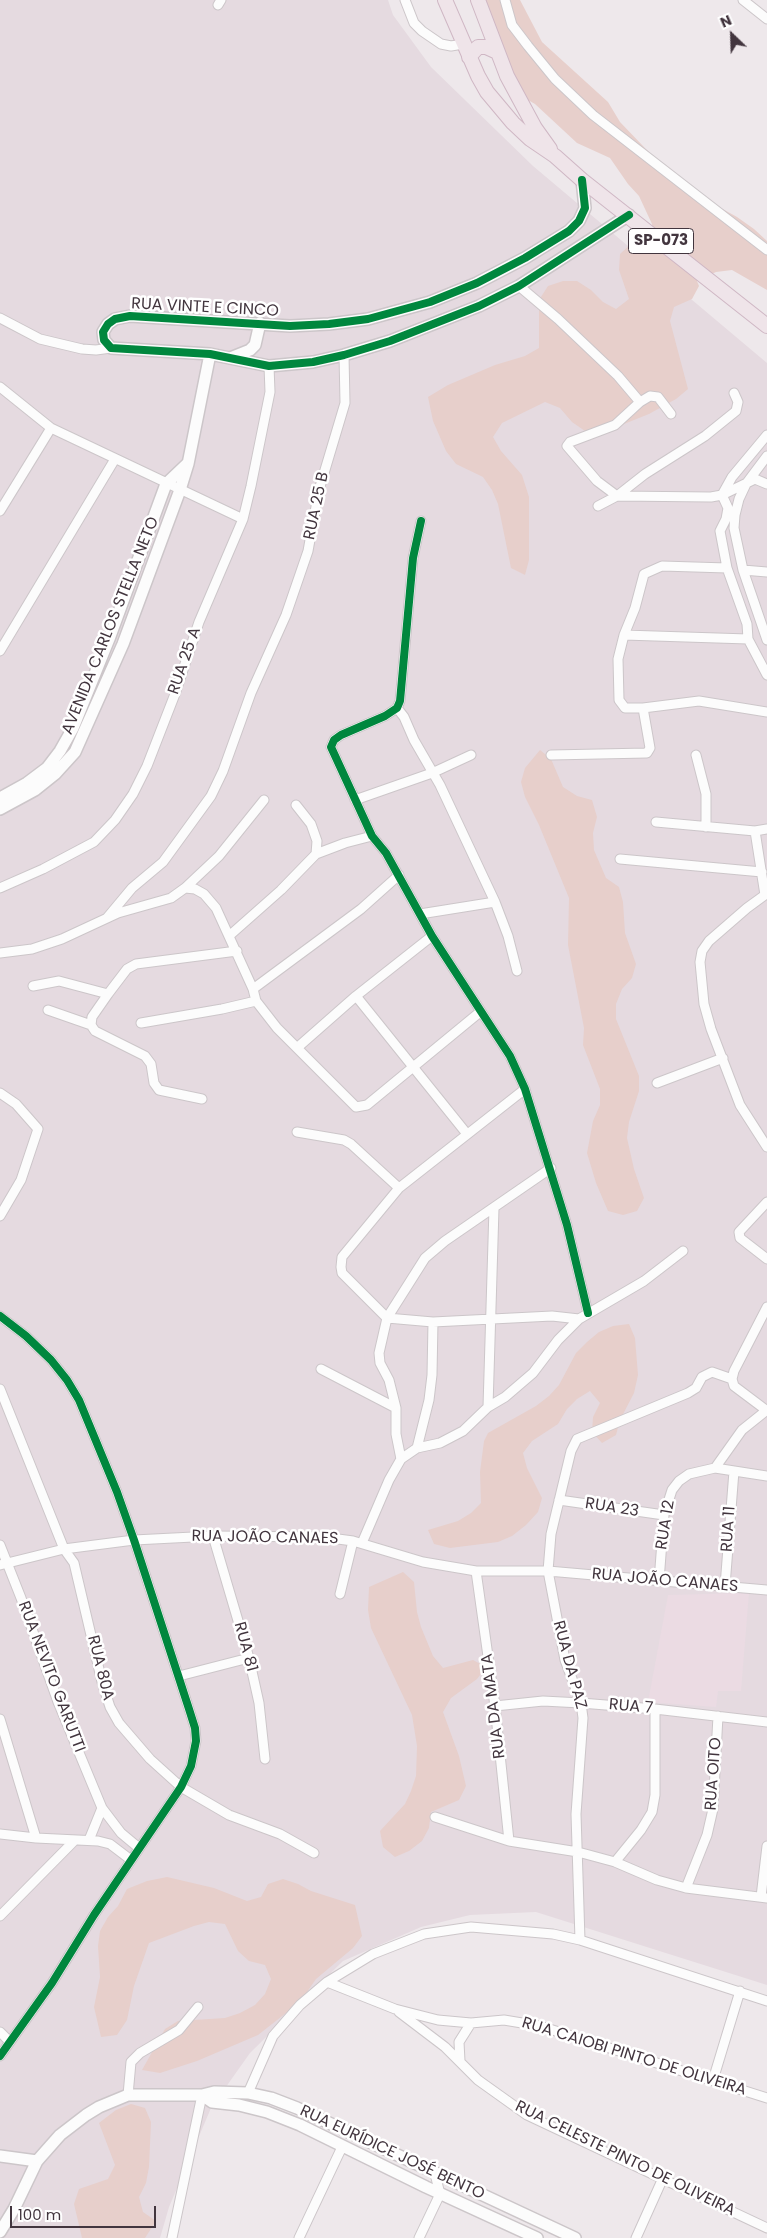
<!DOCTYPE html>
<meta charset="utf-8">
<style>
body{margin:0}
#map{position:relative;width:767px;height:2238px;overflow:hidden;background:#eee8eb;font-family:Poppins,sans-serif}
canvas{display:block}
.north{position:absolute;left:707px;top:10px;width:50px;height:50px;-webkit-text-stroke:4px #fff;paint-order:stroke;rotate:336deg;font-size:14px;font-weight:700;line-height:20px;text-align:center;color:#42353e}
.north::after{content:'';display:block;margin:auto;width:18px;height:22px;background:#42353e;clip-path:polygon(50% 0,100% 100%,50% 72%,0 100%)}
.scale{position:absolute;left:10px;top:2206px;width:146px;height:22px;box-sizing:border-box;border:2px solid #42353e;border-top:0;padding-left:6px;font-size:15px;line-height:18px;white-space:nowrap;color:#42353e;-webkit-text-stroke:4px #fff;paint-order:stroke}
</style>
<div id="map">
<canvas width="767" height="2238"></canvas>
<div class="north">N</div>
<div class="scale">100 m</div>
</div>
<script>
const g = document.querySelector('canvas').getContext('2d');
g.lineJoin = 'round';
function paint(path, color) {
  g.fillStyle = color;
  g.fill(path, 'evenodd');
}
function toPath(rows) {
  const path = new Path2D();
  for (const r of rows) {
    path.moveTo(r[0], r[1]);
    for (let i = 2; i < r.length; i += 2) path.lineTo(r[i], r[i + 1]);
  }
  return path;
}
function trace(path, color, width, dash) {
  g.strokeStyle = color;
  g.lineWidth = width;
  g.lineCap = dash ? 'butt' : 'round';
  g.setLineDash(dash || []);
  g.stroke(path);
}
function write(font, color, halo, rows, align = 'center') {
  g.font = font + ' Poppins,sans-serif';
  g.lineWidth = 5;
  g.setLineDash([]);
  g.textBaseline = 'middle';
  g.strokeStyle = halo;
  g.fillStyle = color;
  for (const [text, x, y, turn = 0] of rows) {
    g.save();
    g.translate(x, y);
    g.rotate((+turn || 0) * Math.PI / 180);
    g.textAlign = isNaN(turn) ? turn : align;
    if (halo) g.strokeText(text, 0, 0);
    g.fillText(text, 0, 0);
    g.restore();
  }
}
const residential = toPath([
 [0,0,388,0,393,15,431,67,533,166,767,363,767,1985,536,1912,470,1915,421,1927,343,1961,250,2053,211,2108,169,2207,160,2238,0,2238]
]);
const education = toPath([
 [749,1593,741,1691,718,1691,716,1707,648,1702,668,1595]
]);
const green = toPath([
 [476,0,520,0,542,42,608,102,620,122,666,170,692,192,737,217,754,229,767,241,767,290,732,270,716,272,697,281,699,286,692,299,674,307,670,321,688,389,676,399,649,414,604,432,585,431,572,422,560,408,545,402,502,423,493,437,501,451,522,475,529,497,529,560,525,575,511,568,498,504,492,490,483,477,456,464,446,451,433,421,428,397,448,385,495,365,525,356,539,348,539,300,548,286,563,281,577,281,591,290,603,302,616,309,629,299,619,270,620,254,632,243,654,241,652,224,639,196,628,184,610,158,577,143,535,104,521,96,486,39,473,4],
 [540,750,551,759,563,787,577,796,592,800,597,817,593,833,594,850,606,878,619,887,623,902,625,933,636,964,632,978,622,989,616,1004,616,1019,639,1076,639,1091,629,1122,627,1138,634,1169,644,1198,637,1211,623,1215,608,1211,596,1183,587,1153,593,1121,600,1105,600,1089,583,1045,584,1028,568,945,569,898,539,825,525,797,521,782,525,768],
 [629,1324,635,1338,638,1375,634,1393,620,1420,616,1435,602,1443,592,1432,593,1417,600,1403,590,1391,577,1399,567,1409,558,1424,532,1441,523,1453,527,1468,542,1498,538,1512,526,1525,512,1536,498,1542,450,1548,434,1544,428,1530,458,1521,471,1513,481,1503,480,1472,484,1441,488,1433,536,1406,549,1396,559,1385,576,1353,587,1342,599,1332,613,1326],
 [403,1572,414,1582,417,1612,421,1627,433,1656,443,1668,473,1660,486,1667,477,1679,451,1698,443,1712,459,1756,466,1786,459,1800,431,1812,429,1828,422,1841,409,1851,395,1857,383,1847,380,1831,405,1804,411,1791,416,1776,417,1746,412,1715,371,1628,368,1610,369,1587],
 [167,1877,214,1888,247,1901,261,1897,268,1884,283,1879,298,1884,311,1891,355,1905,362,1936,353,1948,316,1979,300,2002,258,2035,197,2061,160,2073,142,2070,165,2029,178,2021,225,2018,240,2013,255,2005,265,1994,271,1979,265,1965,249,1961,238,1951,225,1924,209,1922,194,1926,149,1943,134,1986,127,2020,117,2035,101,2037,94,2007,100,1977,98,1946,100,1931,108,1917,118,1906,127,1889,147,1881],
 [131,2104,145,2108,151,2122,149,2167,146,2183,139,2197,143,2212,156,2221,145,2238,82,2238,74,2204,79,2189,108,2179,115,2165,99,2123,116,2110]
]);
const minor = toPath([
 [405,0,414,23,422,31,441,44,451,46,463,44],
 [505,0,512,25,528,46,555,79,593,115,767,250],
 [743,0,767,19],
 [218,5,221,0],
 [519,286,558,319,618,376,640,402],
 [0,318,40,339,82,349,96,350,111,348],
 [0,387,51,428,243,519],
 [671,414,658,397,650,396,640,402,615,425,570,442,567,446,597,481,617,496,711,497,722,495,755,479,767,484],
 [767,435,732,477,722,495,728,508,726,519,720,531,727,568,747,624,748,639,767,675],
 [767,456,746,484,739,499,735,515,734,528,743,570,767,640],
 [598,506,617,496,645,474,705,436,736,411,738,402,734,393],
 [0,511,51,428],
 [421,521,413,558,400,701,397,708,385,716,341,735,334,740,331,747,372,836,386,853,432,936,510,1056,525,1089,567,1225,588,1313],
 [727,568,662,566,644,574,635,608,624,635,618,659,619,700,625,708,643,708,699,701,767,712],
 [743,570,767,572],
 [624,635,748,639],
 [0,651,115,459],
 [397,708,404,717,414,740,440,785,495,902,508,936,517,971],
 [551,755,647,753,650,748,643,708],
 [696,755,706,794,706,827],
 [355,800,432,773,471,755],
 [296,805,311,824,317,841,316,854],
 [656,822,755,831,765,895,747,908,709,941,702,951,700,962,704,1004,711,1029,740,1105,767,1147],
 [755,831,767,829],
 [620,859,762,872],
 [0,888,43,869,94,842,115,820,133,794,147,766,175,694,199,622,243,519,251,486,270,392,269,366],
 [185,888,195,889,204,894,216,908,253,989,256,1001,277,1028,356,1107,367,1105,480,1012],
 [420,914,495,902],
 [107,918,132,888,163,862,211,796,223,771,251,693,286,615,308,551,319,490,345,403,344,355],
 [229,936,281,890,316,854,345,843,372,836],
 [0,953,32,949,62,939,118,913,171,898,185,888,219,856,264,800],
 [33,986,59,981,108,994],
 [253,989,361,909,399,875],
 [356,996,467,1134],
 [48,1010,91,1025,95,1031,145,1056,151,1064,154,1083,159,1090,202,1099],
 [141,1023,222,1009,256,1001],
 [91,1025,92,1017,108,994,127,969,136,964,237,951],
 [298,1047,356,996,432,936],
 [657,1083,723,1058],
 [525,1089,399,1188,342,1257,341,1267,342,1273,387,1318,433,1322,552,1316,579,1319],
 [0,1093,16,1104,38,1129,21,1180,0,1216],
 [297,1132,344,1140,351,1144,399,1188],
 [767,1202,739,1232,740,1238,767,1259],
 [0,1316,26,1336,51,1360,67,1380,79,1400,117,1492,134,1540,189,1709,195,1728,196,1741,191,1766,181,1787,94,1915,52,1983,0,2056],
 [321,1369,396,1408],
 [0,1389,64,1549,74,1563,102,1682,110,1707,119,1723,150,1759,181,1787,229,1815,280,1834,314,1853],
 [488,1407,494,1208],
 [766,1410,734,1386,732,1379,734,1371,767,1307],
 [417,1448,429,1400,432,1375,433,1322],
 [401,1459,417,1448,440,1443,463,1431,488,1407,505,1397,533,1373,558,1340,579,1319,644,1281,683,1251],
 [715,1468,742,1430,767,1410],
 [559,1500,664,1515],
 [213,1536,249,1658,259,1703,265,1759],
 [362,1543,389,1480,401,1459,396,1434,396,1408,389,1380,380,1363,379,1353,387,1318,425,1258,445,1241,551,1168],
 [0,1545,21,1598,58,1702,102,1808,121,1833,139,1848],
 [0,1565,64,1549,134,1540,213,1536,323,1537,353,1541,423,1562,476,1571,548,1571,767,1590],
 [476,1571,495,1706,509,1841],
 [659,1581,664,1515,672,1490,679,1481,689,1474,715,1468,767,1476],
 [725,1586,734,1471],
 [340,1594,353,1541],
 [179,1676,249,1658],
 [495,1706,543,1701,581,1703,655,1709,767,1722],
 [0,1719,36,1838],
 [435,1817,509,1841,578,1852,615,1862,657,1880,686,1888,767,1898],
 [0,1834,36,1838,98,1841,110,1844,131,1860],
 [89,1840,102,1808],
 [615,1862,641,1830,652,1812,655,1795,655,1709],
 [686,1888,707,1835,713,1809,718,1716],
 [761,1897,767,1846],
 [0,1916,75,1840],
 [580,1940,576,1814,583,1718,581,1703,565,1660,548,1571,551,1534,571,1451,577,1439,688,1393,696,1388,702,1377,712,1372,732,1379],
 [327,1982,395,2009,438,2020,471,2023,504,2020,540,2026,767,2098],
 [399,2012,445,2047,478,2080,527,2115,767,2228],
 [0,2032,10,2042],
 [460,2061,459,2042,471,2023],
 [713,2080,740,1991],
 [248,2093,273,2036,300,2005,327,1982,373,1954,424,1934,471,1927,553,1934,580,1940,767,2001],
 [128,2095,131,2062,140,2053,179,2030,198,2007],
 [172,2238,202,2095],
 [299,2238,342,2147],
 [419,2238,440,2194,435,2174],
 [636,2238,663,2178]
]);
const tertiary = toPath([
 [582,180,585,208,579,221,569,231,525,258,477,283,430,302,368,319,329,324,290,326,130,316,115,319,108,324,103,332,104,340,111,348,210,354,269,366,313,362,344,355,390,341,479,306,519,286,629,215],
 [230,358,250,350,255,345,260,323],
 [0,798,27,783,47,768,60,751,73,728,109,639,166,484,187,464],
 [0,809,35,790,55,774,75,752,123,644,180,490,188,464,210,354],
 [202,2095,212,2102,239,2105,267,2112,300,2125,426,2187,537,2238],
 [0,2156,37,2161],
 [0,2232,14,2209,37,2161,60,2135,86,2115,99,2107,128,2095,202,2095,214,2092,248,2093,271,2098,297,2108,575,2238]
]);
const primary = toPath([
 [445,0,478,76,487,92,513,123,530,139,555,156,582,180,767,326],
 [478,0,507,76,535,128,550,149],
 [469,57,478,47,486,47,497,52]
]);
const cycleway = toPath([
 [582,180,585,208,579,221,569,231,525,258,477,283,430,302,368,319,329,324,290,326,130,316,115,319,108,324,103,332,104,340,111,348,210,354,269,366,313,362,344,355,390,341,479,306,519,286,629,215],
 [421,521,413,558,400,701,397,708,385,716,341,735,334,740,331,747,372,836,386,853,432,936,510,1056,525,1089,567,1225,588,1313],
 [0,1316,26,1336,51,1360,67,1380,79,1400,117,1492,134,1540,189,1709,195,1728,196,1741,191,1766,181,1787,94,1915,52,1983,0,2056]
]);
const shields = [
 [661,241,65]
];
const shieldNames = [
 ["SP-073",661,241]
];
const streetNames = [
 ["RUA VINTE E CINCO",205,308,3],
 ["RUA 25 B",317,506,-78],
 ["AVENIDA CARLOS STELLA NETO",111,626,-68],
 ["RUA 25 A",185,661,-71],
 ["RUA 23",612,1508,9],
 ["RUA 12",666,1525,-81],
 ["RUA 11",729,1529,-86],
 ["RUA JOÃO CANAES",265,1538,1],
 ["RUA JOÃO CANAES",665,1581,5],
 ["RUA 81",245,1647,75],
 ["RUA DA PAZ",569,1665,75],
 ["RUA 80A",100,1668,76],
 ["RUA NEVITO GARUTTI",51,1677,69],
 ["RUA DA MATA",494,1706,-97],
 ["RUA 7",631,1707,5],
 ["RUA OITO",714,1774,-86],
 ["RUA CAIOBI PINTO DE OLIVEIRA",634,2057,17],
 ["RUA EURÍDICE JOSÉ BENTO",392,2153,25],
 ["RUA CELESTE PINTO DE OLIVEIRA",625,2159,26]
];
paint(residential, '#e5dae0');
paint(education, '#ebdbe3');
paint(green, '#e7cfcb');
trace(minor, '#ccc6c9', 11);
trace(tertiary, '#ccc6c9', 14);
trace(primary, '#cfb7c4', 16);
trace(minor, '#fcfcfc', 9);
trace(tertiary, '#fcfcfc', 11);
trace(primary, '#efe4e9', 14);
trace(cycleway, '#00873e', 8);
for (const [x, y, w] of shields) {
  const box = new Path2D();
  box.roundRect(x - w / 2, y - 12.5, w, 25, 4);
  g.fillStyle = '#fff';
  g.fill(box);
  trace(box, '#42353e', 1);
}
write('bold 15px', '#42353e', null, shieldNames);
write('16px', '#42353e', '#fff', streetNames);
</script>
